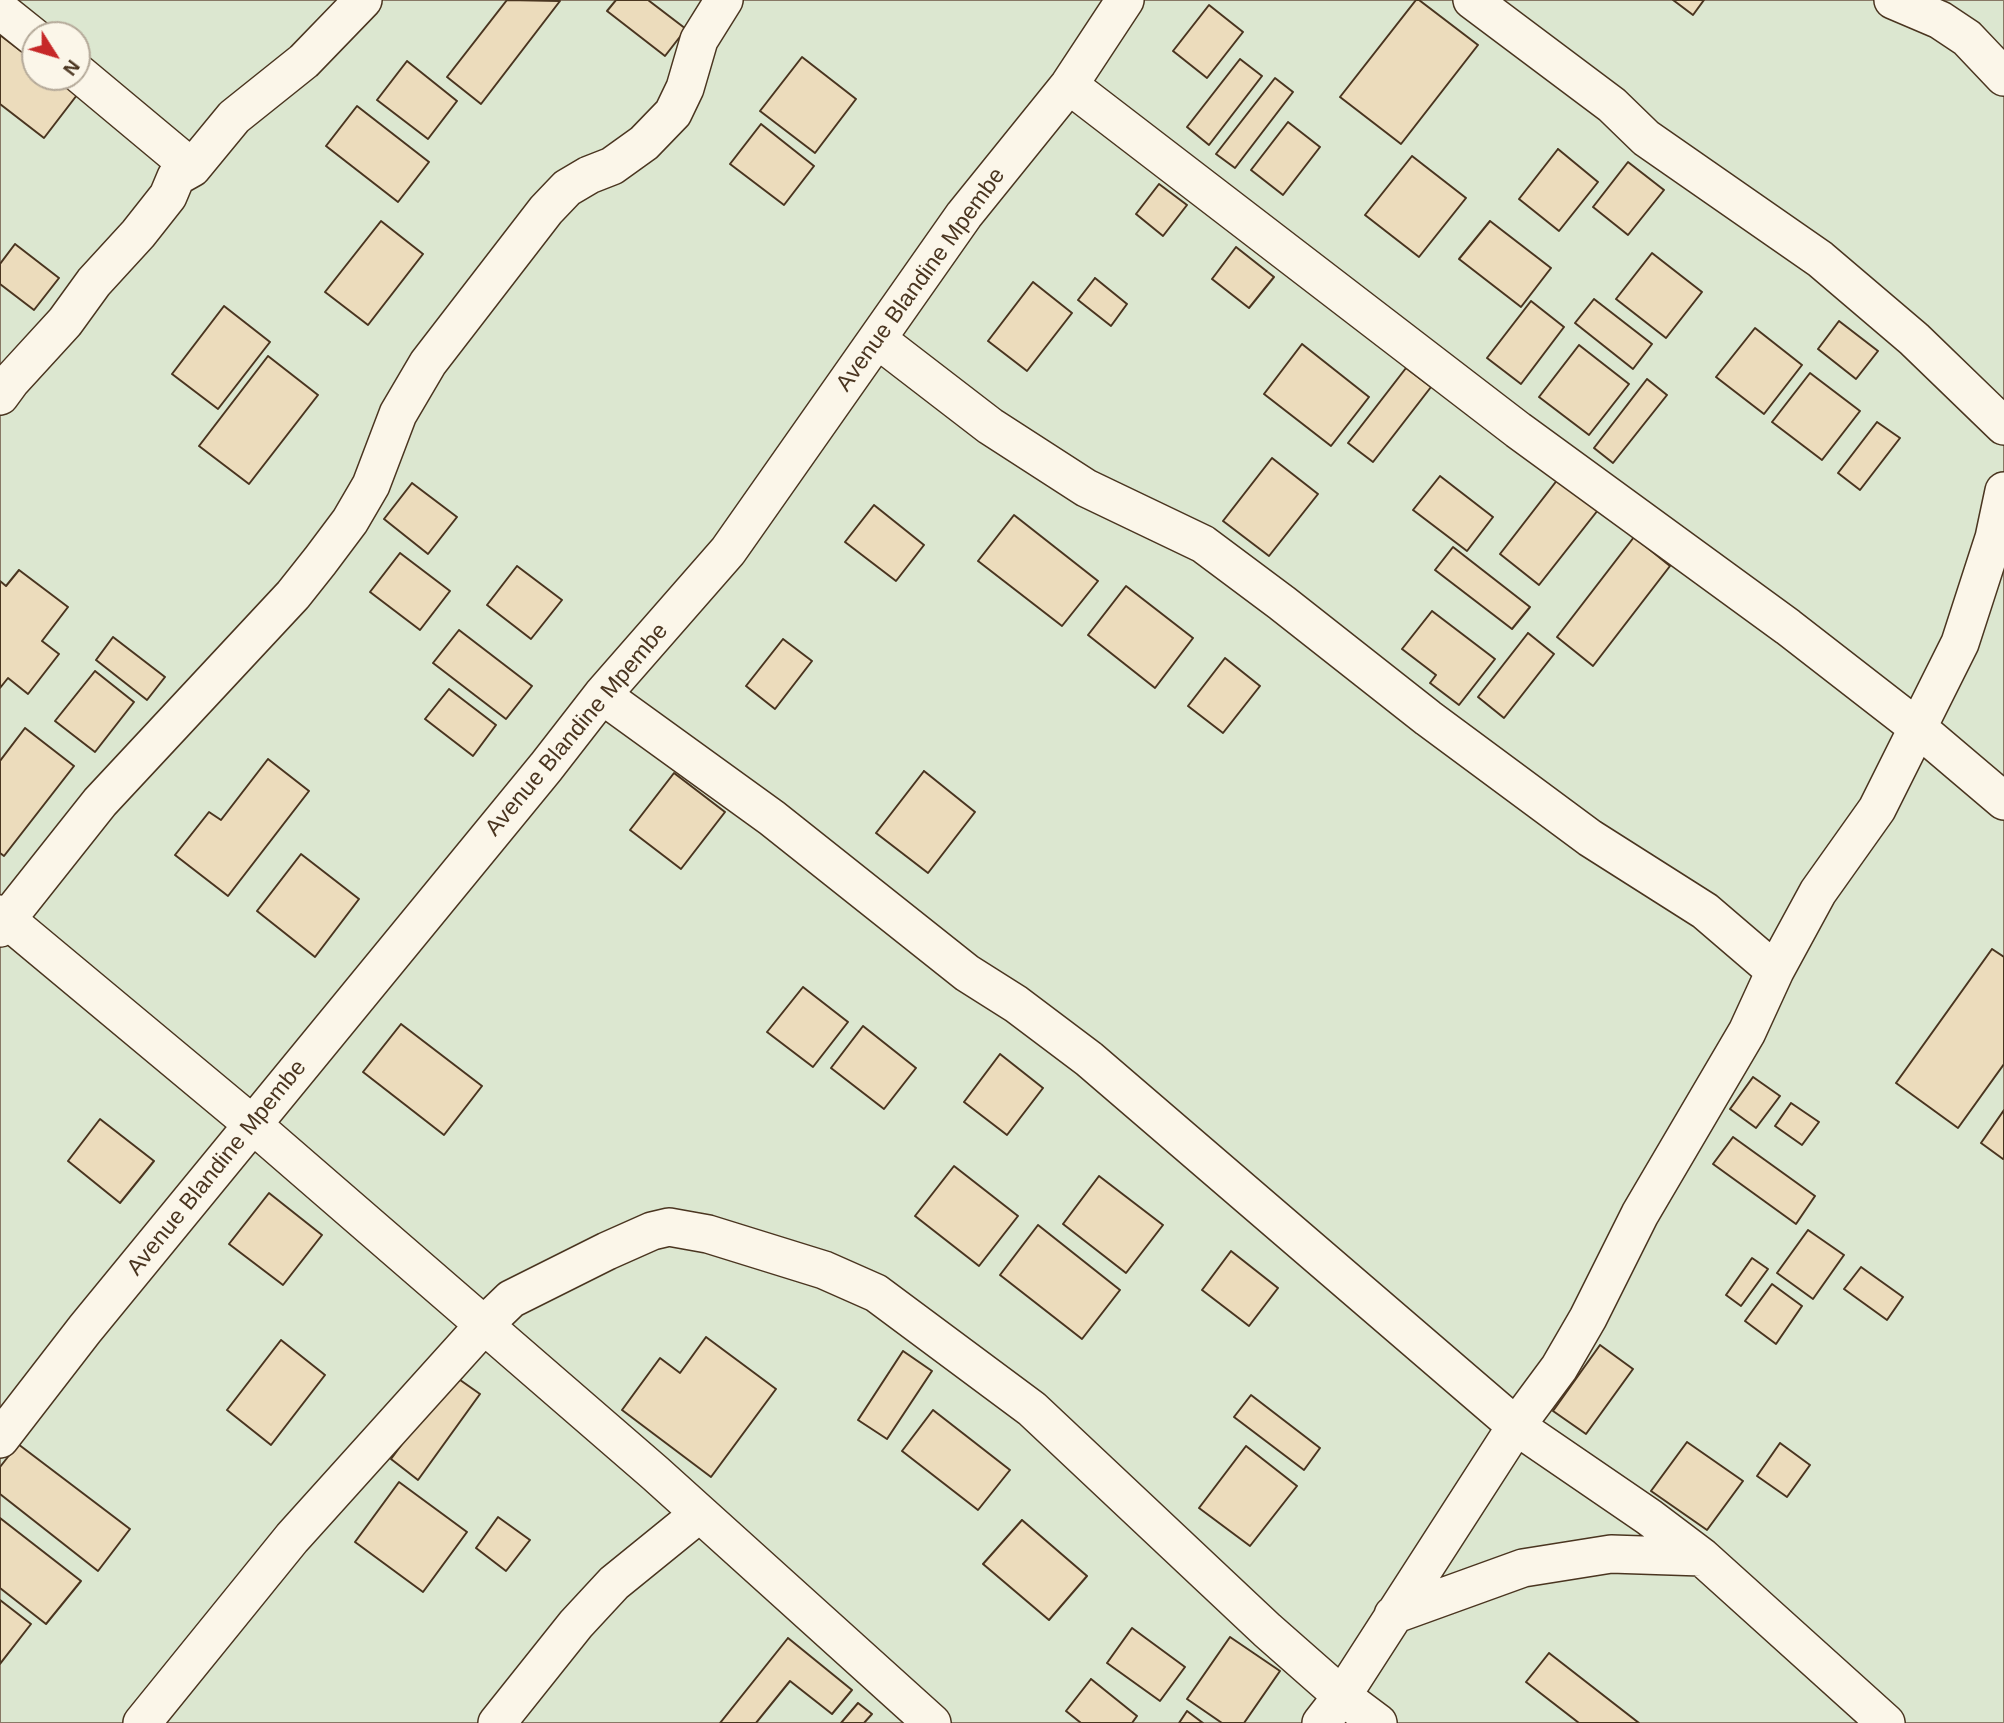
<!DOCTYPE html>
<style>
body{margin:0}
#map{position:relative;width:2004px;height:1723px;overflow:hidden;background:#fbf6e9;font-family:Arial,sans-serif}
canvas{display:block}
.north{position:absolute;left:21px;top:21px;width:70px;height:70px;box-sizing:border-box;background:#fbf6e9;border:2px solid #b4a999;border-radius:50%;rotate:127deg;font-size:19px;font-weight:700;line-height:28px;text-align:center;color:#4a3520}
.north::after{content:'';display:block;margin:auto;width:24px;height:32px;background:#c62828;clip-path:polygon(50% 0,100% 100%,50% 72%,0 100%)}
</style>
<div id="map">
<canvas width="2004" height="1723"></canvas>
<div class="north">N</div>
</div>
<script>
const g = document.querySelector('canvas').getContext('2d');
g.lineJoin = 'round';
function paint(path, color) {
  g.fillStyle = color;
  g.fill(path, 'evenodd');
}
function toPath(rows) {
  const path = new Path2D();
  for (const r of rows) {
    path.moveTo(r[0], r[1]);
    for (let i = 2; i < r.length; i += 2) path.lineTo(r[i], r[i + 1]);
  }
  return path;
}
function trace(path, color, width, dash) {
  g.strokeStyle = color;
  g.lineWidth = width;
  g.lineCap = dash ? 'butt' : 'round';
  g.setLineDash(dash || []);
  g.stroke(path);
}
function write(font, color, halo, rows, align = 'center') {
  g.font = font + ' Arial,sans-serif';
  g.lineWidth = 5;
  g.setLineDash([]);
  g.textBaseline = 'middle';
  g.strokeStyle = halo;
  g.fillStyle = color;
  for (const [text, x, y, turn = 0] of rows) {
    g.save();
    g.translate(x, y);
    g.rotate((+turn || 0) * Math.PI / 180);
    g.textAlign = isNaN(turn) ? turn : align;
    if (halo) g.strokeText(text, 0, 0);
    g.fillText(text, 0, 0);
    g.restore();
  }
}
const green = toPath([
 [0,0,2004,0,2004,1723,0,1723,0,0],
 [35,35,77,35,77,77,35,77,35,35]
]);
const building = toPath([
 [507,0,560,1,481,104,447,77,507,0],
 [616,0,648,0,686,29,665,56,607,11,616,0],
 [1416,0,1419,0,1478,45,1401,144,1340,97,1416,0],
 [1673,0,1704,0,1693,15,1673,0],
 [1209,5,1243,32,1207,78,1173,51,1209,5],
 [0,35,35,62,35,77,54,77,77,95,44,138,0,104,0,35],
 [802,57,856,99,815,153,760,111,802,57],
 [1240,59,1262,76,1209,145,1187,127,1240,59],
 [407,61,457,101,428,139,377,100,407,61],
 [1275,78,1293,92,1235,168,1216,154,1275,78],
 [357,106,429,162,398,202,326,146,357,106],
 [1288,122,1320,147,1283,195,1251,170,1288,122],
 [761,124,814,166,784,205,730,164,761,124],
 [1558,149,1598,182,1559,231,1519,199,1558,149],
 [1412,156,1466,198,1419,257,1365,215,1412,156],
 [1628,162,1664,190,1628,235,1593,207,1628,162],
 [1159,184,1187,205,1163,236,1136,214,1159,184],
 [381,221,423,254,368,325,325,292,381,221],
 [1490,221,1551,268,1521,307,1459,259,1490,221],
 [15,244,59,278,34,310,0,284,0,264,15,244],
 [1236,247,1274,277,1249,308,1212,279,1236,247],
 [1652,253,1702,292,1666,338,1616,299,1652,253],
 [1095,278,1127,304,1111,326,1078,300,1095,278],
 [1033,282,1072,313,1027,371,988,341,1033,282],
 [1594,299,1652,344,1633,369,1575,323,1594,299],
 [1531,301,1564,327,1521,384,1487,358,1531,301],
 [224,306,270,342,218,409,172,374,224,306],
 [1839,321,1878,351,1856,379,1818,349,1839,321],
 [1755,328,1802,365,1764,414,1716,377,1755,328],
 [1302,344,1369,397,1331,446,1264,394,1302,344],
 [1579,345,1629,384,1589,435,1539,397,1579,345],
 [268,356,318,395,249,484,199,446,268,356],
 [1406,368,1431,387,1373,462,1348,443,1406,368],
 [1810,373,1860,411,1822,460,1772,422,1810,373],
 [1647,379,1667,395,1613,463,1594,448,1647,379],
 [1877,422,1900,438,1860,490,1838,473,1877,422],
 [1272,458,1318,494,1269,556,1223,521,1272,458],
 [1440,476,1493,517,1467,551,1413,510,1440,476],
 [1558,479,1598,510,1539,585,1500,554,1558,479],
 [412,483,457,517,428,554,384,519,412,483],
 [874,505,924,545,896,581,845,542,874,505],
 [1014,515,1098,581,1062,626,978,561,1014,515],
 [1634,537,1670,566,1593,666,1557,637,1634,537],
 [1453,547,1530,607,1512,629,1435,570,1453,547],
 [400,553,450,591,420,630,370,592,400,553],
 [517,566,562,600,531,639,487,605,517,566],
 [19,570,68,607,42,641,59,654,28,694,8,678,0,688,0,581,6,586,19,570],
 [1126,586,1193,638,1155,688,1088,635,1126,586],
 [1432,611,1495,659,1459,705,1430,683,1436,675,1402,649,1432,611],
 [459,630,532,686,506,719,433,663,459,630],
 [1528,633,1554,654,1504,718,1478,697,1528,633],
 [113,637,165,677,147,700,96,660,113,637],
 [783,639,812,661,775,709,746,686,783,639],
 [1225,658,1260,686,1223,733,1188,706,1225,658],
 [95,671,134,702,95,752,55,721,95,671],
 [449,689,496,725,473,756,425,719,449,689],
 [25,728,74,766,4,856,0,853,0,761,25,728],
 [268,759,309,791,228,896,175,855,209,812,221,820,268,759],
 [924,771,975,812,928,873,876,833,924,771],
 [674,773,725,812,681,869,630,830,674,773],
 [301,854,359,899,315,957,257,911,301,854],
 [1992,949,2004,957,2004,1064,1958,1128,1896,1083,1992,949],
 [803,987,848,1022,813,1067,767,1032,803,987],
 [401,1024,482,1086,444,1135,363,1072,401,1024],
 [863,1026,916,1068,884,1109,831,1068,863,1026],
 [1000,1054,1043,1088,1007,1135,964,1102,1000,1054],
 [1753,1077,1780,1096,1756,1128,1730,1109,1753,1077],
 [1791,1103,1819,1122,1802,1145,1775,1126,1791,1103],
 [2004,1110,2004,1158,2003,1159,1981,1143,2004,1110],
 [100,1119,154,1161,120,1203,68,1161,100,1119],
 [1733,1137,1815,1196,1796,1224,1713,1164,1733,1137],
 [954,1166,1018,1216,979,1266,915,1216,954,1166],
 [1099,1176,1163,1225,1126,1273,1063,1224,1099,1176],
 [269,1193,322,1235,283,1285,229,1244,269,1193],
 [1038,1225,1120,1290,1082,1339,1000,1275,1038,1225],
 [1808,1230,1844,1255,1813,1299,1777,1273,1808,1230],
 [1231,1251,1278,1288,1249,1326,1202,1290,1231,1251],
 [1752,1258,1768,1269,1741,1306,1726,1295,1752,1258],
 [1861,1267,1903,1297,1887,1320,1844,1289,1861,1267],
 [1772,1284,1802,1306,1776,1344,1745,1321,1772,1284],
 [706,1337,776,1389,711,1477,622,1410,660,1358,680,1373,706,1337],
 [281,1340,325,1375,271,1445,227,1410,281,1340],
 [1600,1345,1633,1369,1586,1434,1553,1411,1600,1345],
 [903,1351,932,1371,887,1439,858,1420,903,1351],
 [453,1375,480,1394,418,1480,391,1459,453,1375],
 [1251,1395,1320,1448,1304,1470,1234,1417,1251,1395],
 [933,1410,1010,1470,978,1510,902,1451,933,1410],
 [1687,1442,1743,1481,1707,1530,1651,1491,1687,1442],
 [1780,1443,1810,1465,1787,1497,1757,1476,1780,1443],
 [18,1444,130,1529,98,1571,0,1494,0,1467,18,1444],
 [1246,1446,1297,1486,1250,1546,1199,1508,1246,1446],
 [399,1482,467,1532,423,1592,355,1542,399,1482],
 [498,1517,530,1540,506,1571,476,1548,498,1517],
 [0,1518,81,1581,46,1624,0,1588,0,1518],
 [1022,1520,1087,1576,1049,1620,983,1564,1022,1520],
 [0,1600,31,1624,0,1664,0,1600],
 [1132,1628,1185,1667,1160,1701,1107,1663,1132,1628],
 [1230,1637,1280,1671,1244,1723,1222,1723,1187,1699,1230,1637],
 [788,1638,852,1690,832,1714,790,1681,756,1723,720,1723,788,1638],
 [1549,1653,1639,1723,1579,1723,1526,1682,1549,1653],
 [1091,1679,1137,1716,1132,1723,1081,1723,1066,1711,1091,1679],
 [858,1703,872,1714,864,1723,841,1723,858,1703],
 [1187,1711,1203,1723,1179,1723,1187,1711]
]);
const minor = toPath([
 [1472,0,1612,105,1646,138,1820,259,1914,339,2004,426],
 [1893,0,1940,20,1967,38,2004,77],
 [0,10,35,38],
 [1069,85,1518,430,1788,627,1918,728,2004,801],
 [192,168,234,117,304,61,363,0],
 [877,339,990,426,1086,488,1203,544,1282,603,1428,718,1590,838,1705,911,1775,971],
 [0,396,11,381,65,322,94,282,138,234,168,196,176,177,192,168,77,72],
 [602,695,772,818,967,973,1016,1004,1089,1059,1516,1426,1649,1517,1702,1557,1886,1723],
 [0,914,252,1124,655,1473,932,1723],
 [0,928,100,802,293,595,320,561,350,521,371,485,398,414,428,363,546,210,567,188,589,175,612,166,644,143,673,113,685,88,699,40,724,0],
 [0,1439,85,1329,546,767,602,695,728,551,964,215,1069,85,1125,0],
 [1393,1615,1523,1568,1611,1554,1702,1557],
 [142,1723,292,1538,484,1325,511,1299,607,1251,652,1231,669,1227,708,1234,824,1270,876,1293,1032,1409,1267,1630,1342,1696,1378,1723],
 [497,1723,576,1624,614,1583,699,1514],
 [1321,1723,1342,1696,1516,1426,1559,1368,1588,1318,1640,1214,1747,1032,1775,971,1818,892,1877,809,1960,643,1994,538,2004,491]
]);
const streetNames = [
 ["Avenue Blandine Mpembe",921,280,-54],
 ["Avenue Blandine Mpembe",577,730,-50],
 ["Avenue Blandine Mpembe",217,1168,-51]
];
paint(green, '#dce7d0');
trace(green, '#887966', 2);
paint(building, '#ecdcbc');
trace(building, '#4a3520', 2);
trace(minor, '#4a3520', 40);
trace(minor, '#fbf6e9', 37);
write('23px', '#4a3520', '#fbf6e9', streetNames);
</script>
